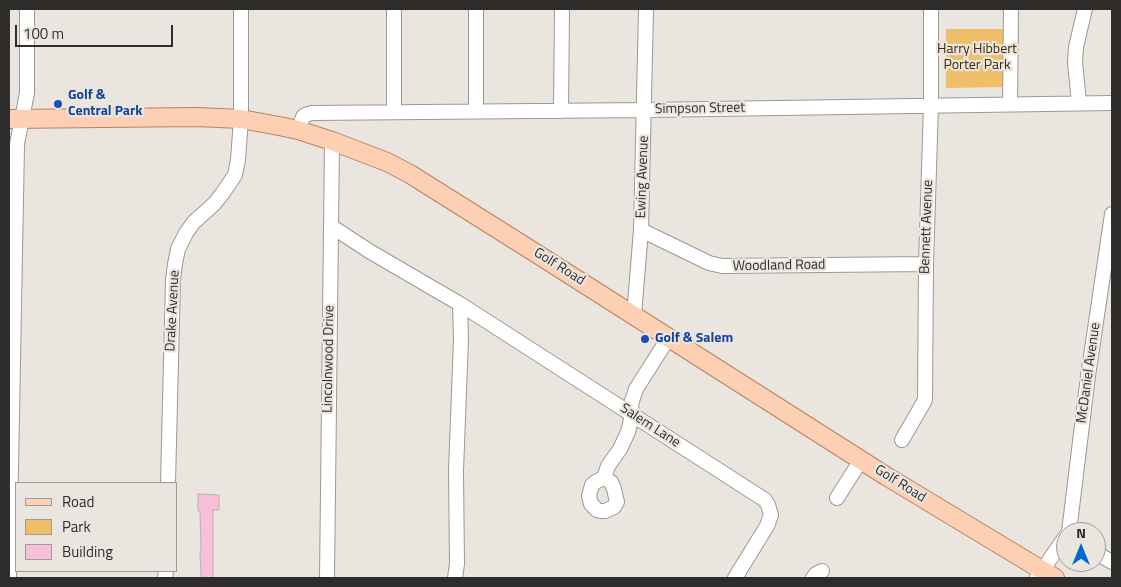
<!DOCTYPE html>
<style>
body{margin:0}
#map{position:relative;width:1121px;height:587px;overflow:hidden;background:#eae6df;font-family:"Titillium Web",sans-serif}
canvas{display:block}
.frame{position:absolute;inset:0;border:10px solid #2f2d2b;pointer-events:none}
.legend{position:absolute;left:15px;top:482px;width:162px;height:90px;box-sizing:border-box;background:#eae6df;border:1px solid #9f9c97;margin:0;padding:6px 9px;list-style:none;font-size:15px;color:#2f2d2b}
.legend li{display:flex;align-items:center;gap:10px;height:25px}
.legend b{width:25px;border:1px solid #9f9c97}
.north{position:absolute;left:1056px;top:522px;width:50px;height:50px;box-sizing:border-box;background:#eae6df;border:1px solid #9f9c97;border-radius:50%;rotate:0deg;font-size:14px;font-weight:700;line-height:20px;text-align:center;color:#2f2d2b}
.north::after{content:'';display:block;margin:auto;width:18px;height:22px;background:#0069d1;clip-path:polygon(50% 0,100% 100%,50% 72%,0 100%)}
.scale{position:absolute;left:15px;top:25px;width:158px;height:22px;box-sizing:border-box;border:2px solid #2f2d2b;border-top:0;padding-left:6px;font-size:15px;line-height:18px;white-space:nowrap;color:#2f2d2b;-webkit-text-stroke:4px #eae6df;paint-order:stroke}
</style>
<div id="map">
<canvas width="1121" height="587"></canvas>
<div class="frame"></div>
<ul class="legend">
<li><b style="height:6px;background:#fed0b3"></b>Road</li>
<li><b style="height:14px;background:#efbe69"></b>Park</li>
<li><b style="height:14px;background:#f9bfda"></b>Building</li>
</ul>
<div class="north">N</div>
<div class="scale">100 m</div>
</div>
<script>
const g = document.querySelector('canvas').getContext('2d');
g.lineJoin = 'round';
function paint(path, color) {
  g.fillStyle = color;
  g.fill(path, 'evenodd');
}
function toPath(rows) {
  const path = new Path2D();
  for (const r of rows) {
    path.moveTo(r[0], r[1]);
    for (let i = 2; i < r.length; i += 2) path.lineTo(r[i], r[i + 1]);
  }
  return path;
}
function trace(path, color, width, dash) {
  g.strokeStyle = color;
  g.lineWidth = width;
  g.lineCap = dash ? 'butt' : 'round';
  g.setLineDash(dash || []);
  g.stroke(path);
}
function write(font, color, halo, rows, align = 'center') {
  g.font = font + ' "Titillium Web",sans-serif';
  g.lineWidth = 4.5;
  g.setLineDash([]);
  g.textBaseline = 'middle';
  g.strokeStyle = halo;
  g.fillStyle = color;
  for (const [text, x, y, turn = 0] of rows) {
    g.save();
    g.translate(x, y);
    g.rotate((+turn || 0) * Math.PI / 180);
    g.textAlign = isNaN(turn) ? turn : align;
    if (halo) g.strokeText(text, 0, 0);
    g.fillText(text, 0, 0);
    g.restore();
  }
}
const green = toPath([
 [946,29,1008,29,1007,87,946,88]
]);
const building = toPath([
 [198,494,219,495,219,510,213,510,213,578,201,578,200,551,201,551,200,511,198,511,198,494]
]);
const minor = toPath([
 [394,9,394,112],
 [1079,103,1075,62,1076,47,1085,9],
 [1010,104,1011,9],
 [476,111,476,9],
 [561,111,562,9],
 [298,130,303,117,305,115,312,113,645,110,1112,103],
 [331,226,369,251,460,304,765,500,768,505,771,515,767,526,735,578],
 [641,230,709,263,722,266,926,264],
 [634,315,641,230,646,9],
 [902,440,925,400,926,264,931,105,931,9],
 [604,478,608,466,620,449,628,432,630,424,632,414,631,404,636,389,669,337],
 [604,478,611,482,614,489,617,502,614,507,605,511,601,511,597,510,591,504,589,496,592,485,597,481,604,478],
 [168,483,173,280,175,264,178,249,186,233,194,222,214,204,222,194,235,175,238,160,241,119,241,9],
 [837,498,861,460],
 [1069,532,1088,376,1112,214],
 [1096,553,1112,562],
 [9,578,17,144,27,93,27,9],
 [165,578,166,571],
 [327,578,332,141],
 [455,578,457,564,456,471,461,339,460,304],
 [813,578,816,574,822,571],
 [1037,578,1066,536]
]);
const major = toPath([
 [9,119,197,117,241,119,279,126,298,130,332,141,387,162,410,174,534,252,886,476,1055,578]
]);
const markers = [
 [58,104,5,"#1a4fb4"],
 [645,339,5,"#1a4fb4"]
];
const parkNames = [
 ["Harry Hibbert",977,50],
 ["Porter Park",977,66]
];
const transitNames = [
 ["Golf &",68,96],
 ["Central Park",68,112],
 ["Golf & Salem",655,339]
];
const streetNames = [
 ["Simpson Street",700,109,-1],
 ["Ewing Avenue",643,177,-88],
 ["Bennett Avenue",927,227,-88],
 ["Woodland Road",779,266,-1],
 ["Golf Road",559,267,32],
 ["Drake Avenue",173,311,-87],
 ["Lincolnwood Drive",329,359,-89],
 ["McDaniel Avenue",1089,373,-82],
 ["Salem Lane",650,426,33],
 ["Golf Road",900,484,32]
];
paint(green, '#efbe69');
paint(building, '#f9bfda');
trace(building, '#b8b0b3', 1);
trace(minor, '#9c9892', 16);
trace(major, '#b68263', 20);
trace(minor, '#fff', 14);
trace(major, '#fed0b3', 18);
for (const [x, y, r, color] of markers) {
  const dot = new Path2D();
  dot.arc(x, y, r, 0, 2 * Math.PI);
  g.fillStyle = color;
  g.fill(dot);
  trace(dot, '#eae6df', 2);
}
write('14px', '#402b02', '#eae6df', parkNames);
write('bold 14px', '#164399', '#eae6df', transitNames, 'left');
write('14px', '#2f2d2b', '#eae6df', streetNames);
</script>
